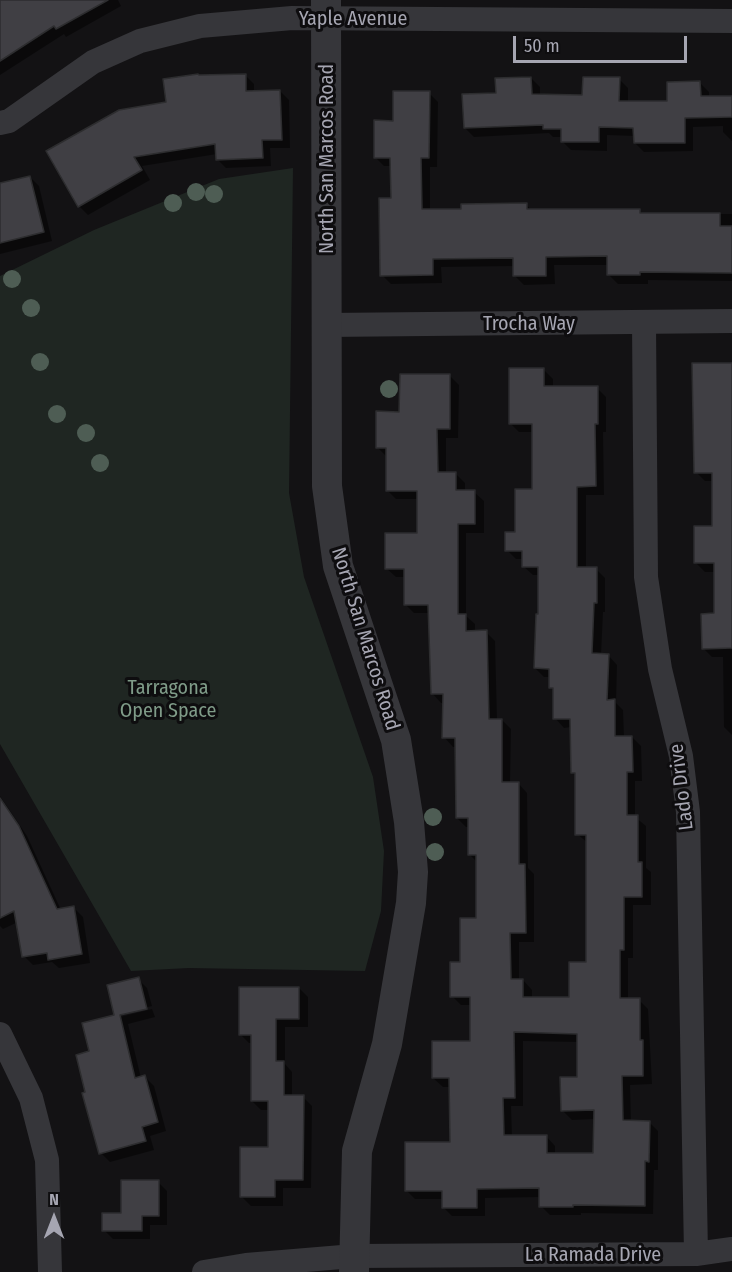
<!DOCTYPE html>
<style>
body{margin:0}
#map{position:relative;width:732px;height:1272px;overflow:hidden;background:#131214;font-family:"Fira Sans Condensed",sans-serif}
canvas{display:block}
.north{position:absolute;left:24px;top:1188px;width:60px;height:60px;-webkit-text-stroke:4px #0e0d0f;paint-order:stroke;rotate:0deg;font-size:16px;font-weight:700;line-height:24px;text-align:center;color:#a6a6b2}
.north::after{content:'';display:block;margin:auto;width:21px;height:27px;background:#a6a6b2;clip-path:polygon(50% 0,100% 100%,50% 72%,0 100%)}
.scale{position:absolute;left:513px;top:36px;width:174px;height:27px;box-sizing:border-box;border:3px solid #a6a6b2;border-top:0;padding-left:8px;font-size:18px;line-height:21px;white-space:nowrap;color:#a6a6b2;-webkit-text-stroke:4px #0e0d0f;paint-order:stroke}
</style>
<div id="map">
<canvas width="732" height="1272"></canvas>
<div class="north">N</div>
<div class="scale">50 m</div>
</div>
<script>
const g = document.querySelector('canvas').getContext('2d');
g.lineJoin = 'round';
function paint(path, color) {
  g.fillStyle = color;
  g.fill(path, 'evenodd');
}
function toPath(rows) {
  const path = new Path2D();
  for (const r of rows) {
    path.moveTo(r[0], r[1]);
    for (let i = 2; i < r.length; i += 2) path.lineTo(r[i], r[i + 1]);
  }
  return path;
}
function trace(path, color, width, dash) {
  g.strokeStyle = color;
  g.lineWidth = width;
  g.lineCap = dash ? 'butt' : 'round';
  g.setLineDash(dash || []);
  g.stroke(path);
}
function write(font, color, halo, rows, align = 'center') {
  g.font = font + ' "Fira Sans Condensed",sans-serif';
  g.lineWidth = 6;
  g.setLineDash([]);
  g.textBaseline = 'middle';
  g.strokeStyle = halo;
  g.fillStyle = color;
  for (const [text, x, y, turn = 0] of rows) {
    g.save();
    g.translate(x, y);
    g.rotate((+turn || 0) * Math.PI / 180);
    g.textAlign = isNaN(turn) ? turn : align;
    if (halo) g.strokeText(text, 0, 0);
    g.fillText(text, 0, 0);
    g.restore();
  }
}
const green = toPath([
 [293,168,289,493,304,577,373,777,384,851,381,911,365,971,189,968,131,971,0,744,0,276,94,230,219,179]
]);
const shadow = toPath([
 [0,0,118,0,121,6,66,37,64,34,0,75],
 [245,75,254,84,254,92,280,91,289,100,290,148,270,148,271,166,226,168,217,159,217,154,142,166,150,180,88,215,79,206,168,103],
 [531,78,540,87,540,95,584,96,619,79,628,88,628,103,669,102,700,83,709,92,709,98,732,98,732,141,723,132,723,126,693,127,693,151,644,152,635,143,635,136,607,135,607,151,571,150,562,141,562,137,553,137,549,133,474,137,465,128,498,94],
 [429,93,438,102,437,167,430,167,430,211,463,211,526,204,532,211,639,210,643,214,732,214,732,281,648,280,648,284,618,284,609,275,609,265,554,265,555,284,524,285,515,276,515,266,441,267,442,283,391,284,382,275,393,199,392,166,384,166,375,157,394,122],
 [30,177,39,186,52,241,0,254,0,185],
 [732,364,732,735,724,727,723,657,712,657,703,648,716,615,716,572,705,572,696,563,714,528,714,481,705,481,696,472],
 [544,370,553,379,553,388,597,388,606,397,606,432,603,432,604,495,586,495,586,569,596,569,605,578,605,612,603,612,601,655,608,655,617,665,616,703,623,710,624,737,632,737,641,746,642,781,635,781,635,817,646,826,646,868,651,872,651,905,633,905,633,958,628,958,628,1000,639,1000,648,1009,652,1084,630,1085,631,1122,649,1122,658,1131,658,1170,654,1170,653,1214,581,1213,581,1215,550,1215,541,1206,541,1197,485,1198,485,1216,452,1216,443,1207,443,1199,415,1199,406,1190,451,1144,451,1087,443,1087,433,1078,471,1043,471,1005,461,1005,452,996,461,963,477,920,477,862,469,854,469,827,466,827,457,818,456,747,453,747,444,737,444,703,441,703,432,693,430,613,414,613,405,604,405,577,396,577,386,568,418,535,418,499,396,499,387,490,387,457,377,447,401,413,450,376,459,385,458,438,446,438,446,474,456,474,465,483,465,492,474,492,484,501,484,533,466,533,466,616,475,624,475,632,486,632,495,641,497,720,502,720,511,729,510,783,518,783,527,793,528,868,534,874,534,942,519,942,519,980,523,980,532,990,532,998,571,998,588,964,588,843,577,834,577,777,572,772,571,727,564,728,555,718,554,691,550,687,551,677,544,677,535,668,539,615,540,575,533,575,523,566,523,559,516,559,507,550,516,533,534,491,533,432,519,432,510,423],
 [523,1041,578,1042,579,1078,562,1110,572,1120,595,1119,594,1154,555,1154,555,1146,546,1136,512,1137,511,1106,523,1106],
 [0,796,27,836,61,910,74,908,83,917,90,963,59,968,52,962,33,965,24,956,18,922,3,929,0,926],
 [138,979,147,988,152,1006,120,1014,120,1017,152,1009,155,1017,128,1024,141,1078,145,1077,154,1086,166,1131,150,1136,154,1150,110,1162,101,1153,87,1093,91,1052],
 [299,988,308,997,308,1027,285,1027,285,1064,292,1072,292,1097,303,1097,312,1106,311,1188,283,1188,283,1206,251,1206,242,1197,269,1149,269,1110,261,1110,252,1101,252,1043,249,1043,240,1034],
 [158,1182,167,1191,167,1225,150,1225,150,1239,113,1239,104,1230]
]);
const building = toPath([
 [0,0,108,0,56,29,54,26,0,61,0,0],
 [198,74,199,75,246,74,246,91,280,90,282,140,262,140,263,158,216,160,215,144,134,157,142,170,78,207,46,151,119,110,166,102,163,79,198,74],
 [531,77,532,94,582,95,583,77,620,77,619,101,667,101,667,82,700,81,701,96,732,96,732,117,685,118,685,143,634,143,633,128,599,127,599,142,561,142,561,129,543,129,543,125,464,128,462,94,496,93,495,78,531,77],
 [393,91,430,91,429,158,421,158,422,209,461,209,461,204,527,203,527,209,640,209,640,213,720,213,720,226,732,226,732,273,640,272,640,275,607,275,607,256,546,257,546,276,513,276,513,258,433,259,433,275,380,276,379,198,391,198,390,158,374,158,374,120,393,121,393,91],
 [30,176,44,232,0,243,0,183,30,176],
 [692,363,732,363,732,648,702,649,701,614,714,613,714,563,694,563,694,526,712,526,712,473,694,473,692,363],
 [509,368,544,368,544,386,598,386,598,424,595,424,596,486,577,487,577,567,597,567,597,603,594,603,592,653,609,654,607,700,615,699,615,736,632,736,633,772,627,772,627,815,638,815,638,862,642,862,642,897,624,897,624,950,620,950,620,998,640,998,640,1040,643,1040,643,1076,622,1076,623,1120,650,1121,649,1162,645,1161,645,1206,573,1205,573,1207,539,1207,539,1188,477,1189,477,1208,442,1208,442,1191,405,1191,405,1142,450,1142,449,1078,432,1078,432,1041,470,1041,470,997,450,997,450,962,460,962,460,918,476,918,476,855,468,855,468,818,456,818,455,738,442,738,443,694,431,694,428,605,404,605,404,569,385,569,385,533,417,533,417,491,386,491,386,448,376,448,376,411,399,412,400,374,450,374,450,429,437,429,438,472,456,472,456,490,475,490,475,524,458,524,458,614,466,614,466,631,487,630,489,719,502,719,502,782,519,782,519,864,525,864,526,933,510,933,511,979,523,979,523,997,569,997,569,962,586,962,586,835,575,835,575,773,571,773,570,719,553,719,553,688,549,688,549,669,534,668,536,614,538,614,538,567,522,567,522,551,505,551,505,532,515,532,515,489,532,489,532,424,509,424,509,368],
 [514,1032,577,1034,577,1077,560,1077,561,1111,594,1110,593,1153,547,1153,547,1135,504,1135,503,1098,515,1098,514,1032],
 [0,798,19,826,57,909,74,906,82,954,48,960,47,953,22,957,14,911,0,918,0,798],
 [139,977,147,1009,120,1015,135,1078,145,1075,158,1122,142,1127,146,1141,99,1154,82,1093,85,1092,76,1055,89,1051,82,1023,114,1015,107,985,139,977],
 [239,987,299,987,299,1019,276,1019,276,1061,284,1061,284,1095,304,1095,303,1180,275,1180,275,1197,240,1197,240,1147,268,1147,268,1101,251,1101,251,1035,239,1035,239,987],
 [121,1180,159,1180,159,1216,142,1216,142,1231,102,1231,102,1213,121,1213,121,1180]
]);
const minor = toPath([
 [0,123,9,121,93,62,140,41,200,26,292,18,732,21],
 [644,323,646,577,660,669,681,756,688,812,696,1254],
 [326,325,732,321],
 [0,1034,31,1098,47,1160,50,1272],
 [204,1272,246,1265,354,1256,696,1254,732,1249]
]);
const tertiary = toPath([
 [326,0,327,486,338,566,396,740,409,822,413,872,411,903,387,1044,357,1151,354,1272]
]);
const trees = [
 [196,192],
 [214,194],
 [173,203],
 [12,279],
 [31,308],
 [40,362],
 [389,389],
 [57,414],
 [86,433],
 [100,463],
 [433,817],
 [435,852]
];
const streetNames = [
 ["Yaple Avenue",353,19],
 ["North San Marcos Road",327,159,-90],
 ["Trocha Way",529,324],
 ["North San Marcos Road",365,639,73],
 ["Lado Drive",682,787,-97],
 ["La Ramada Drive",593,1255]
];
const parkNames = [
 ["Tarragona",168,688],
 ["Open Space",168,711]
];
paint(green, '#1f2622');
paint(shadow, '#0007');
paint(building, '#403f44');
trace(building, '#2d2d2f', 1.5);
trace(minor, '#36363a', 24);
trace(tertiary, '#36363a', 30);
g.fillStyle = '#4e5d54';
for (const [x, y] of trees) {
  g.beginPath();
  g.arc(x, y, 9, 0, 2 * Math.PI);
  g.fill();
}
write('20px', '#a6a6b2', '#0e0d0f', streetNames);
write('20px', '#7f9b88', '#0e0d0f', parkNames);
</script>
